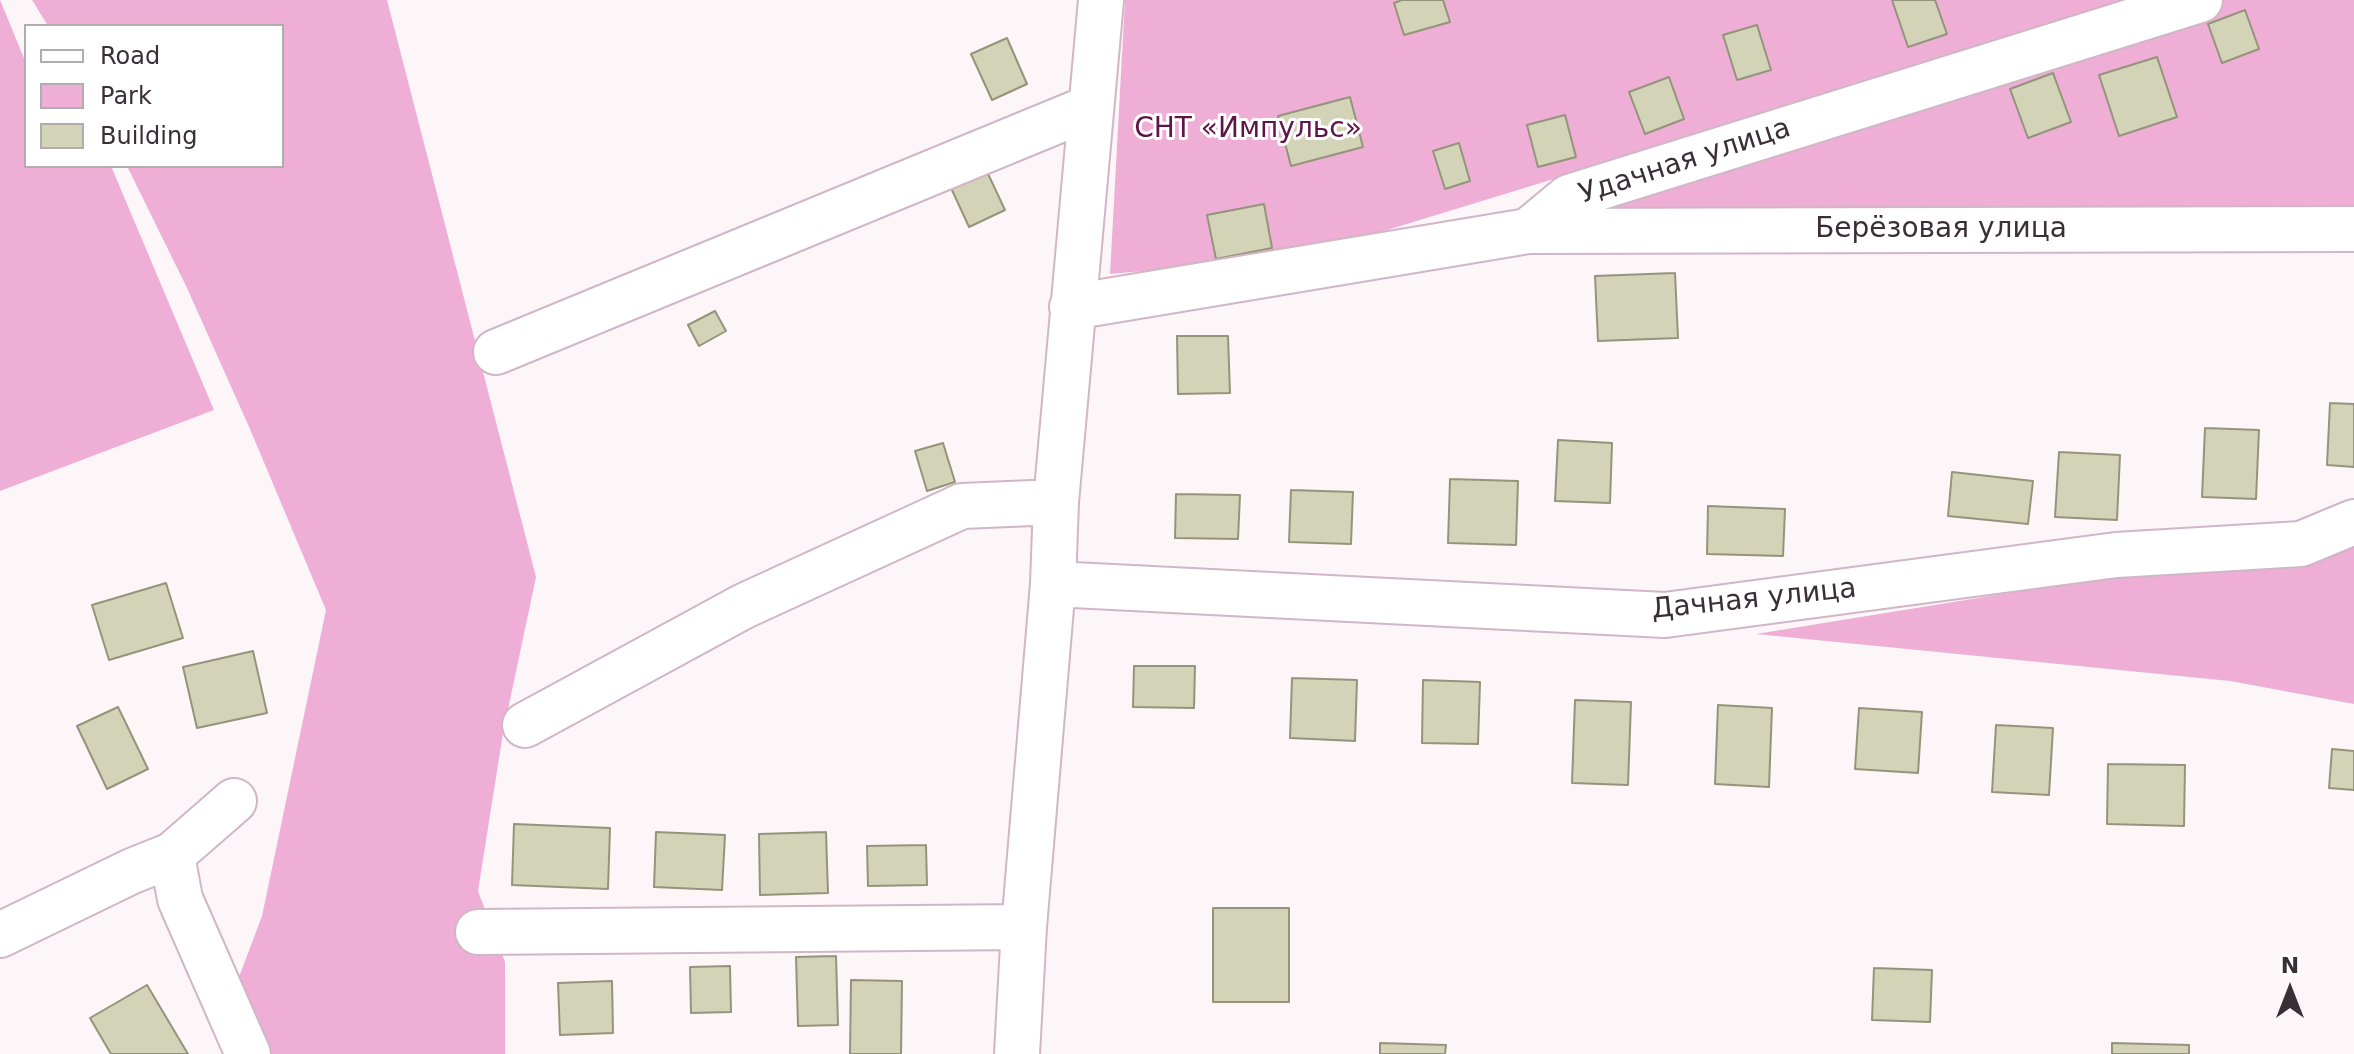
<!DOCTYPE html>
<meta charset="utf-8">
<style>
body{margin:0}
#map{position:relative;width:2354px;height:1054px;overflow:hidden;background:#fcf6f9;font-family:"DejaVu Sans",sans-serif}
canvas{display:block}
.legend{position:absolute;left:24px;top:24px;width:260px;height:144px;box-sizing:border-box;background:#fff;border:2px solid #b0acaf;margin:0;padding:10px 14px;list-style:none;font-size:24px;color:#3a2f36}
.legend li{display:flex;align-items:center;gap:16px;height:40px}
.legend b{width:40px;border:2px solid #b0acaf}
.north{position:absolute;left:2250px;top:950px;width:80px;height:80px;-webkit-text-stroke:6px #fff;paint-order:stroke;rotate:0deg;font-size:22px;font-weight:700;line-height:32px;text-align:center;color:#3a2f36}
.north::after{content:'';display:block;margin:auto;width:28px;height:36px;background:#3a2f36;clip-path:polygon(50% 0,100% 100%,50% 72%,0 100%)}
</style>
<div id="map">
<canvas width="2354" height="1054"></canvas>
<ul class="legend">
<li><b style="height:10px;background:#fff"></b>Road</li>
<li><b style="height:22px;background:#eeaed6"></b>Park</li>
<li><b style="height:22px;background:#d2d3b7"></b>Building</li>
</ul>
<div class="north">N</div>
</div>
<script>
const g = document.querySelector('canvas').getContext('2d');
g.lineJoin = 'round';
function paint(path, color) {
  g.fillStyle = color;
  g.fill(path, 'evenodd');
}
function toPath(rows) {
  const path = new Path2D();
  for (const r of rows) {
    path.moveTo(r[0], r[1]);
    for (let i = 2; i < r.length; i += 2) path.lineTo(r[i], r[i + 1]);
  }
  return path;
}
function trace(path, color, width, dash) {
  g.strokeStyle = color;
  g.lineWidth = width;
  g.lineCap = dash ? 'butt' : 'round';
  g.setLineDash(dash || []);
  g.stroke(path);
}
function write(font, color, halo, rows, align = 'center') {
  g.font = font + ' "DejaVu Sans",sans-serif';
  g.lineWidth = 6;
  g.setLineDash([]);
  g.textBaseline = 'middle';
  g.strokeStyle = halo;
  g.fillStyle = color;
  for (const [text, x, y, turn = 0] of rows) {
    g.save();
    g.translate(x, y);
    g.rotate((+turn || 0) * Math.PI / 180);
    g.textAlign = isNaN(turn) ? turn : align;
    if (halo) g.strokeText(text, 0, 0);
    g.fillText(text, 0, 0);
    g.restore();
  }
}
const green = toPath([
 [0,0,26,63,26,166,111,166,214,410,0,491],
 [32,0,387,0,536,577,503,733,478,891,505,962,505,1054,270,1054,239,977,262,916,326,610,250,429,187,288,127,166,282,166,282,26,48,26],
 [1125,0,2354,0,2354,210,1545,224,1926,65,1299,257,1110,274],
 [2354,537,2354,704,2230,681,1756,634]
]);
const building = toPath([
 [1402,0,1443,0,1450,22,1404,35,1394,3,1402,0],
 [1892,0,1935,0,1947,34,1908,47,1892,0],
 [2245,10,2259,49,2222,63,2208,24,2245,10],
 [1757,25,1771,70,1737,80,1723,35,1757,25],
 [1007,38,1027,84,992,100,971,54,1007,38],
 [2157,57,2177,117,2119,136,2099,75,2157,57],
 [2053,73,2071,122,2028,138,2010,89,2053,73],
 [1669,77,1684,119,1645,134,1629,92,1669,77],
 [1350,97,1363,147,1291,166,1278,116,1350,97],
 [1565,115,1576,157,1538,167,1527,125,1565,115],
 [1459,143,1470,181,1445,189,1433,151,1459,143],
 [982,161,1005,210,969,227,946,177,982,161],
 [1264,204,1272,248,1216,259,1207,215,1264,204],
 [1675,273,1678,338,1598,341,1595,276,1675,273],
 [715,311,726,331,699,346,688,325,715,311],
 [1177,336,1228,336,1230,393,1178,394,1177,336],
 [2330,403,2354,404,2354,467,2327,465,2330,403],
 [2205,428,2259,430,2256,499,2202,497,2205,428],
 [1558,440,1612,443,1610,503,1555,501,1558,440],
 [943,443,955,482,927,491,915,451,943,443],
 [2059,452,2120,455,2117,520,2055,517,2059,452],
 [1952,472,2033,481,2028,524,1948,516,1952,472],
 [1450,479,1518,481,1516,545,1448,543,1450,479],
 [1291,490,1353,492,1351,544,1289,542,1291,490],
 [1176,494,1240,495,1238,539,1175,538,1176,494],
 [1708,506,1785,509,1783,556,1707,554,1708,506],
 [166,583,183,638,109,660,92,605,166,583],
 [253,651,267,713,197,728,183,667,253,651],
 [1134,666,1195,666,1194,708,1133,707,1134,666],
 [1292,678,1357,680,1355,741,1290,738,1292,678],
 [1423,680,1480,682,1478,744,1422,743,1423,680],
 [1575,700,1631,702,1628,785,1572,783,1575,700],
 [1718,705,1772,708,1769,787,1715,784,1718,705],
 [118,707,148,769,107,789,77,726,118,707],
 [1859,708,1922,712,1918,773,1855,769,1859,708],
 [1996,725,2053,728,2049,795,1992,792,1996,725],
 [2332,749,2354,751,2354,790,2329,788,2332,749],
 [2108,764,2185,765,2184,826,2107,824,2108,764],
 [514,824,610,828,608,889,512,885,514,824],
 [656,832,725,835,722,890,654,887,656,832],
 [826,832,828,893,760,895,759,834,826,832],
 [926,845,927,885,868,886,867,846,926,845],
 [1213,908,1289,908,1289,1002,1213,1002,1213,908],
 [836,956,838,1025,798,1026,796,957,836,956],
 [730,966,731,1012,691,1013,690,967,730,966],
 [1874,968,1932,970,1930,1022,1872,1020,1874,968],
 [851,980,902,981,901,1054,850,1054,851,980],
 [612,981,613,1033,560,1035,558,983,612,981],
 [147,985,188,1054,111,1054,90,1018,147,985],
 [1380,1043,1446,1045,1445,1054,1380,1054,1380,1043],
 [2112,1043,2189,1045,2189,1054,2112,1054,2112,1043]
]);
const minor = toPath([
 [1528,231,1569,197,2200,0],
 [1072,307,1528,231,2354,229],
 [496,352,1091,107],
 [1053,584,1665,615,2116,555,2301,544,2354,522],
 [525,725,744,606,962,506,1056,502],
 [172,855,180,899,248,1054],
 [478,932,1024,927],
 [0,935,132,871,172,855,234,801],
 [1017,1054,1024,927,1053,584,1056,502,1101,0]
]);
const parkNames = [
 ["СНТ «Импульс»",1248,130]
];
const streetNames = [
 ["Удачная улица",1685,162,-18],
 ["Берёзовая улица",1941,230],
 ["Дачная улица",1754,600,-6]
];
paint(green, '#eeaed6');
paint(building, '#d2d3b7');
trace(building, '#94947a', 2);
trace(minor, '#d1b6c6', 48);
trace(minor, '#fff', 44);
write('28px', '#5e1449', '#fff', parkNames);
write('28px', '#3a2f36', '#fff', streetNames);
</script>
